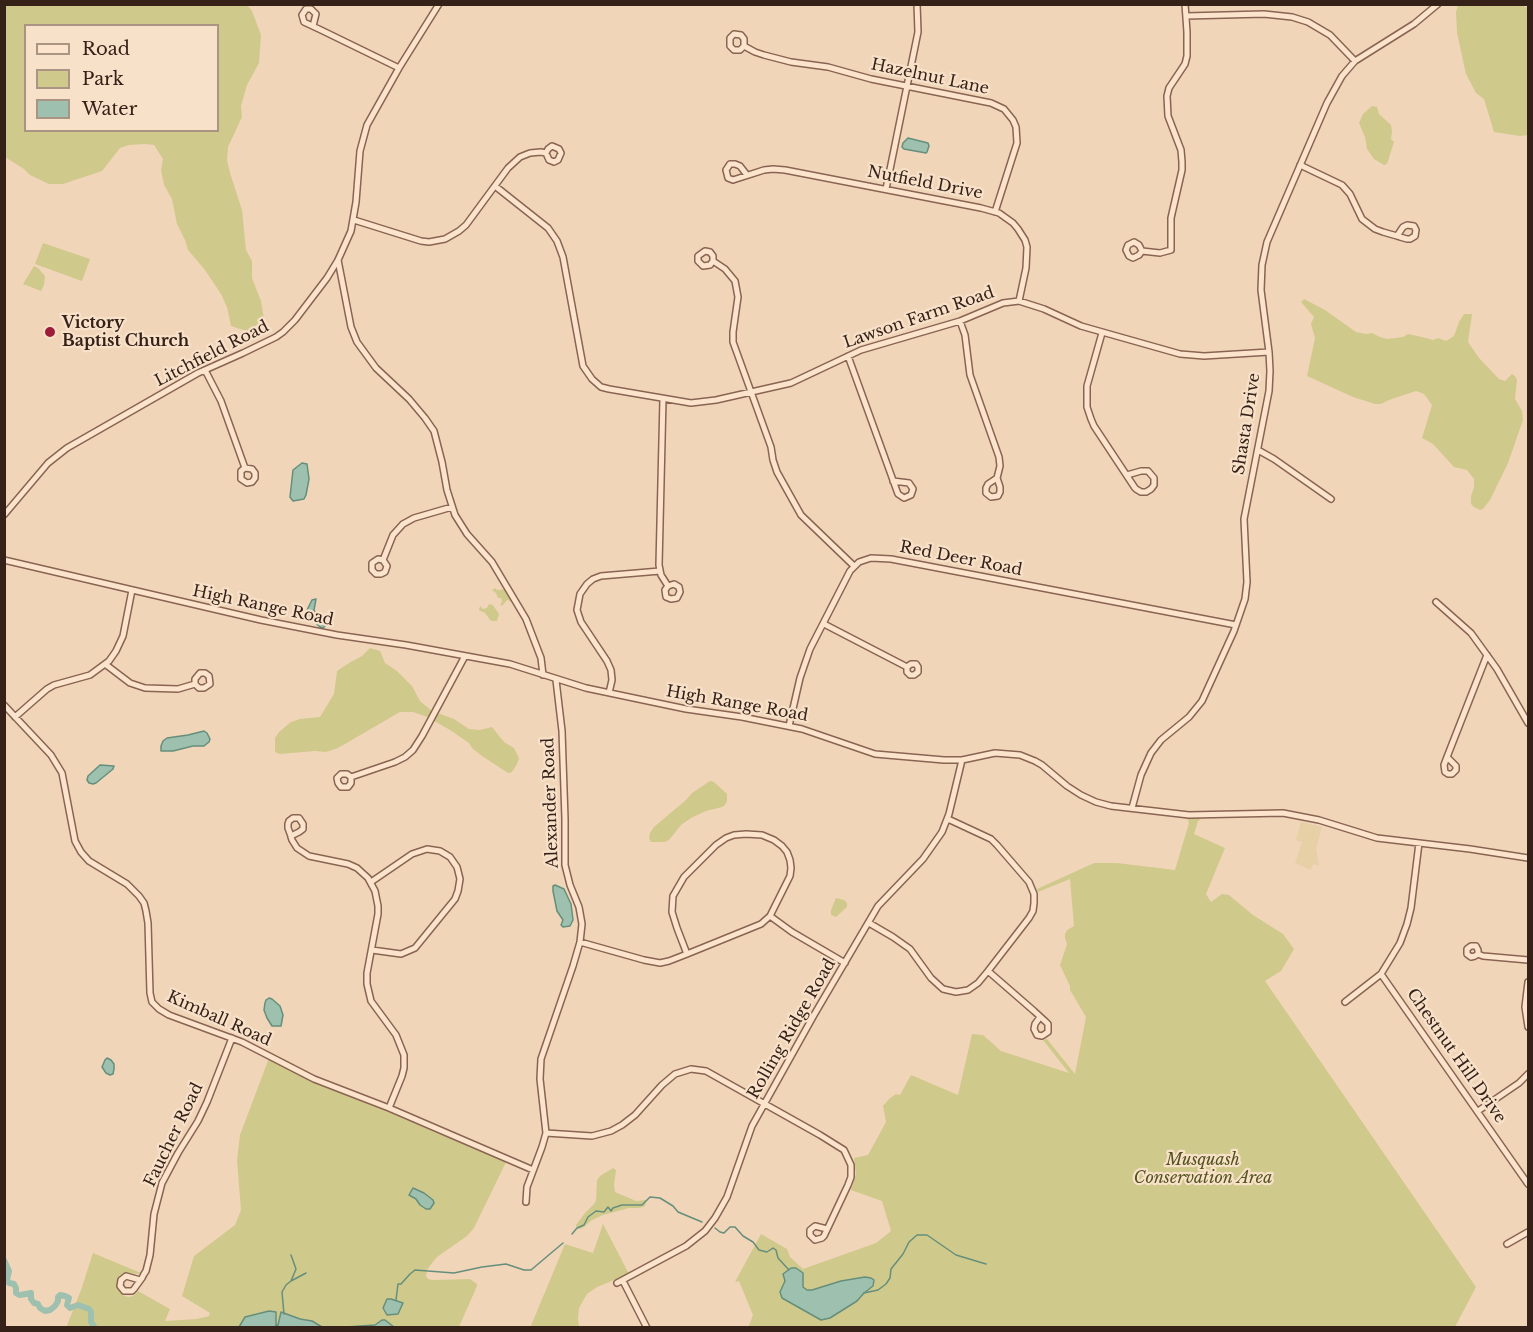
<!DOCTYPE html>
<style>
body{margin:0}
#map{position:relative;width:1533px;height:1332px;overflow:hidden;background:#f1d5b9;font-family:"Libre Baskerville",serif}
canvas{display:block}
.frame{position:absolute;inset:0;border:6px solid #362119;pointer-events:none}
.legend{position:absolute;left:24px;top:24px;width:195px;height:108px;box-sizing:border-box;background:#f8e1c9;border:2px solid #aa9483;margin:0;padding:8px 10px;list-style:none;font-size:18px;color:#362119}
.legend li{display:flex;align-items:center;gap:12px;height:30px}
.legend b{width:30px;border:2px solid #aa9483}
</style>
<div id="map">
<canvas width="1533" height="1332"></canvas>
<div class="frame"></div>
<ul class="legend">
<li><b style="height:8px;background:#fce4cc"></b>Road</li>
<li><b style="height:16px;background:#d0c98c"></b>Park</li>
<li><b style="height:16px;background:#9ec1af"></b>Water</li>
</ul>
</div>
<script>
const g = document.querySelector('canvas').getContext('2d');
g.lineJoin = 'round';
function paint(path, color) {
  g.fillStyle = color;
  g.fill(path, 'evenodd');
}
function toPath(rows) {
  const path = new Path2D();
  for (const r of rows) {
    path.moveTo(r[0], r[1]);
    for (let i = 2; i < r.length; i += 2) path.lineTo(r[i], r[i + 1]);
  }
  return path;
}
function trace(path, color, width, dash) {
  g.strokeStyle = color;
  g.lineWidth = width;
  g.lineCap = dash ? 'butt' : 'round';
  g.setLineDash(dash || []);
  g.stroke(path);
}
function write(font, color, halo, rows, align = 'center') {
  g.font = font + ' "Libre Baskerville",serif';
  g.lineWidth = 4.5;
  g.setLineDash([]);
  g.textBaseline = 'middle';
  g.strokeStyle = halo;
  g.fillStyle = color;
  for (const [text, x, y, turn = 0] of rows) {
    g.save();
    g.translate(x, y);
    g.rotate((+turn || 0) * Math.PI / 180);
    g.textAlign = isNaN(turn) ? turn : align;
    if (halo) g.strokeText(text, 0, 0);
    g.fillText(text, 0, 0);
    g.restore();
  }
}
const farmland = toPath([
 [1301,822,1322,827,1316,848,1319,866,1313,864,1311,870,1295,863,1302,842,1296,840]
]);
const green = toPath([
 [224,4,248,6,252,11,261,35,259,63,247,85,241,106,242,117,228,147,227,160,230,173,242,210,246,250,252,261,252,278,261,301,264,319,249,331,240,329,231,326,227,307,221,294,205,270,188,250,185,240,177,224,172,199,164,185,161,170,163,159,154,145,145,144,129,145,120,148,102,171,63,184,49,184,30,175,24,169,5,157,5,5],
 [26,26,218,26,218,130,26,130],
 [1458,5,1521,5,1528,8,1528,135,1520,136,1494,132,1484,99,1476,93,1466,74,1457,33,1456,12],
 [1372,106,1377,107,1379,114,1391,125,1392,131,1391,139,1394,142,1387,164,1384,165,1374,159,1367,149,1365,137,1359,123,1363,114],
 [43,243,90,259,82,281,35,264],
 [34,266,38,268,45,276,44,285,41,291,23,284],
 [1304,299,1325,310,1356,332,1366,334,1372,333,1380,337,1387,339,1403,337,1408,334,1422,337,1433,340,1438,338,1446,341,1454,336,1459,322,1464,314,1472,314,1468,342,1479,358,1499,379,1505,381,1512,374,1515,376,1517,380,1515,399,1522,411,1523,420,1508,463,1490,500,1483,509,1480,510,1474,507,1471,504,1471,496,1474,487,1474,479,1467,470,1454,467,1433,444,1422,438,1432,405,1424,394,1416,391,1389,400,1381,404,1375,404,1353,397,1307,376,1315,338,1311,324,1314,317,1301,302],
 [505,587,506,592,511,595,513,602,507,600,502,606,500,604,502,602,501,598,498,598,496,593,492,590,495,588,497,590,501,590],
 [489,604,493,605,499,614,497,621,491,621,485,613,479,610,480,606,483,609,487,608],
 [370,648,380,651,385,663,397,671,412,686,420,701,432,711,454,719,469,729,480,730,492,727,504,742,514,748,519,758,517,764,512,772,508,773,482,756,472,748,469,743,450,730,427,717,413,712,400,712,338,748,326,752,315,751,280,754,275,752,275,738,279,732,291,722,300,719,320,717,334,694,337,671,349,663,362,656],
 [710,781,714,782,727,794,727,801,725,805,722,807,706,811,691,818,681,825,669,840,665,842,651,842,649,838,650,833,654,827,686,800,692,793],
 [1185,818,1201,819,1198,821,1194,834,1225,848,1206,894,1211,902,1222,894,1229,895,1253,915,1283,934,1294,949,1281,971,1265,981,1476,1287,1455,1327,748,1328,753,1315,739,1281,735,1282,761,1234,787,1249,790,1257,803,1269,876,1243,891,1231,882,1201,851,1190,856,1174,854,1158,868,1155,886,1122,883,1106,889,1099,896,1094,900,1095,911,1075,958,1095,972,1034,983,1035,1001,1051,1069,1073,1043,1040,1047,1039,1075,1074,1086,1017,1070,990,1070,986,1060,965,1067,944,1065,938,1065,934,1067,930,1074,926,1070,879,1038,892,1037,889,1094,863,1117,863,1175,870,1189,823,1188,820],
 [836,898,844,900,847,903,847,907,836,917,831,915,831,910],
 [269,1058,304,1076,336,1090,506,1162,474,1228,467,1236,437,1257,432,1263,427,1270,426,1276,428,1279,433,1280,470,1279,477,1284,477,1286,459,1327,66,1328,81,1290,93,1253,141,1273,138,1274,126,1273,121,1276,117,1283,119,1291,124,1296,129,1297,133,1296,138,1291,170,1309,165,1321,197,1319,209,1316,210,1313,182,1296,194,1256,235,1225,241,1210,237,1160,240,1135],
 [613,1168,616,1170,614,1185,615,1192,636,1201,646,1200,645,1206,640,1208,629,1208,603,1215,592,1220,584,1227,580,1229,577,1228,576,1225,585,1213,593,1205,596,1201,597,1180,600,1176],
 [603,1224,629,1274,597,1287,587,1294,579,1308,578,1318,579,1327,530,1328,565,1244,593,1253]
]);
const water = toPath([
 [908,138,928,143,929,146,927,152,926,153,904,149,902,147,903,143,908,138],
 [302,463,307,464,309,479,306,495,304,499,293,501,290,497,293,470,302,463],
 [316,599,314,610,316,615,320,619,326,622,327,624,323,628,320,627,311,619,307,610,312,600,316,599],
 [204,731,207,733,210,739,209,742,204,746,193,746,173,751,161,751,161,746,163,741,167,738,188,735,204,731],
 [100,765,114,766,113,769,96,783,93,784,89,783,87,780,88,776,100,765],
 [555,885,564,889,571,904,573,920,570,926,563,927,561,925,563,920,557,911,553,891,553,886,555,885],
 [269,998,272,999,280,1006,283,1015,281,1026,272,1026,267,1018,264,1010,265,1003,266,1000,269,998],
 [107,1058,111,1060,114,1064,114,1069,113,1074,110,1075,106,1073,102,1067,105,1060,107,1058],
 [413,1188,424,1193,433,1200,434,1203,430,1209,426,1209,420,1205,416,1199,409,1195,413,1188],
 [791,1268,796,1268,803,1273,803,1287,807,1290,812,1290,841,1281,865,1277,871,1278,874,1280,873,1286,864,1293,857,1301,830,1318,821,1320,782,1298,780,1292,785,1281,783,1274,791,1268],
 [387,1299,391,1299,403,1303,398,1314,387,1315,383,1308,387,1299],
 [269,1311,276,1312,276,1326,278,1325,281,1312,300,1319,312,1321,322,1327,239,1327,245,1317,269,1311],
 [382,1320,385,1320,394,1327,346,1327,375,1325,382,1320]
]);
const stream = toPath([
 [715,1228,720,1232,724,1233,730,1227,735,1227,743,1236,753,1242,759,1250,767,1252,773,1248,776,1250,778,1258,789,1270],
 [572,1234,577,1228,584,1225,588,1217,596,1211,604,1212,608,1207,611,1211,613,1208,622,1205,642,1205,650,1197,660,1198,673,1206,678,1212,702,1222],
 [291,1281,306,1273],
 [864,1293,878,1290,886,1284,890,1278,891,1269,903,1254,909,1242,917,1235,927,1235,956,1255,986,1264],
 [396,1300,398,1284,401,1284,410,1274,415,1270,454,1273,482,1267,506,1264,524,1270,531,1270,563,1243],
 [284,1314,282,1292,286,1285,291,1281,296,1269,291,1255]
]);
const river = toPath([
 [4,1260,9,1271,7,1280,9,1283,14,1284,16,1288,16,1293,20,1295,31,1293,31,1299,34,1303,38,1304,40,1308,45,1311,50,1310,55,1306,58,1301,58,1297,60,1295,65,1296,69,1298,67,1305,70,1308,78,1305,89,1309,91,1312,91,1322,95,1328]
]);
const minor = toPath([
 [1186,16,1264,14,1292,17,1308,22,1330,35,1355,61],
 [313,26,316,14,311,9,306,9,302,15,304,22,306,23,321,30,399,68],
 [744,46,740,50,734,50,730,46,730,38,734,34,741,35,744,39,744,46,755,52,764,55,791,62,828,67,871,79,991,103,1004,109,1013,120,1016,127,1017,143,995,212],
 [1300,165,1342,185,1350,194,1362,219,1375,229,1383,232,1397,236,1400,237,1407,239,1410,239,1415,236,1416,230,1414,226,1407,225,1403,227,1397,236],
 [747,175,740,166,735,164,730,164,726,170,728,178,733,180,736,179,764,170,773,169,785,170,981,208,999,213,1013,223,1018,229,1025,240,1027,247,1026,268,1019,301],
 [495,186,548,228,557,241,563,257,583,366,592,379,601,387,609,389,691,403,716,400,791,383,861,350,960,321,1003,303,1019,301,1044,309,1081,326,1180,354,1204,356,1269,352],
 [886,189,918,32,917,4],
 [354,220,421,241,429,242,445,239,459,231,466,225,508,168,520,157,530,153,541,152,546,153,549,160,554,162,558,160,561,153,559,149,552,146,548,149,546,153],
 [1142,251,1139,245,1134,242,1128,245,1126,250,1129,256,1133,258,1139,255,1142,251,1160,253,1171,250,1171,218,1182,170,1182,162,1181,150,1168,116,1167,96,1169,88,1185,64,1187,56,1187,32,1185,4],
 [338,260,351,327,357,342,376,368,409,399,425,418,434,431,442,462,447,490,455,515,467,534,492,562,526,619,541,658,543,675],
 [713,261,710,265,703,266,698,261,698,256,705,251,710,252,713,256,713,261,725,269,735,281,738,297,733,332,733,342,771,447,773,460,777,472,801,515,854,566],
 [960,321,965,335,970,375,999,457,1000,466,997,478,1000,487,1000,492,998,496,991,497,986,493,986,488,988,484,997,478],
 [1102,333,1087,386,1087,407,1091,419,1094,426,1135,488,1136,489,1141,492,1146,492,1151,489,1154,485,1154,478,1148,471,1141,471,1127,475],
 [848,356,898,494,904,498,911,495,913,489,909,483,893,481],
 [205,370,221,401,245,468,252,469,255,473,255,478,252,482,247,483,241,479,241,471,245,468],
 [663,399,659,565,661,575,668,586,674,584,679,587,680,592,677,598,671,599,666,597,665,590,668,586],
 [1258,450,1274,459,1331,499],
 [4,515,48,463,67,448,198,373,243,353,276,337,283,332,295,320,327,278,338,260,351,231,356,202,360,151,367,125,399,68,439,4],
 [4,560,261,620,337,635,406,645,510,664,586,688,686,709,742,717,802,729,875,754,944,760,962,760,995,753,1020,755,1035,761,1042,765,1067,786,1081,795,1096,802,1111,806,1189,815,1283,813,1319,820,1377,838,1470,849,1528,858],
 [383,560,387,566,385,572,381,574,376,574,372,570,372,563,378,559,383,560,393,535,403,524,414,518,452,507],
 [1436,602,1471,633,1497,669,1528,723],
 [824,624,907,667,907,672,910,675,914,675,918,672,918,667,916,664,911,664,907,667],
 [105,664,130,683,145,688,178,689,195,684,199,688,204,688,210,684,209,676,205,673,200,673,195,679,195,684],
 [609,693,612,680,611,670,607,661,581,622,577,610,580,594,587,584,593,579,601,576,660,571],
 [4,705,51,755,62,773,75,841,81,852,89,861,127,884,139,896,144,903,146,911,148,923,150,993,152,1002,159,1009,169,1015,242,1042,314,1079,389,1108,533,1170],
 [15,717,47,689,54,685,90,675,109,661,116,651,123,636,132,590],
 [789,726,800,678,810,649,850,571,859,562,871,558,891,559,1236,625],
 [1447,757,1456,766,1456,770,1452,774,1448,774,1445,772,1444,765,1447,757,1487,655],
 [351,777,347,774,341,774,337,778,338,783,341,787,348,787,351,783,351,777,395,762,405,757,413,750,422,736,465,656],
 [1132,808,1141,775,1151,753,1161,740,1189,717,1202,701,1234,631,1245,599,1247,582,1244,519,1269,391,1270,371,1269,352,1261,290,1262,265,1267,242,1327,103,1342,76,1355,61,1414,24,1438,4],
 [291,836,299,832,303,829,303,824,299,818,293,818,289,821,288,824,288,828,291,836,291,837,292,840,297,848,309,856,348,864,357,868,368,878,375,891,378,906,378,914,367,973,367,984,371,1001,396,1035,404,1055,404,1068,402,1076,389,1108],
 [371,882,412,854,427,849,440,851,450,857,457,867,460,879,458,891,455,899,415,948,401,954,372,950],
 [770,916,792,932,845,963],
 [869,923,893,937,910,949,931,978,943,989,956,992,968,990,978,983,988,971,1029,918,1033,911,1034,903,1034,894,1029,882,997,845,991,839,948,819],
 [580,942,644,960,660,963,669,961,687,954,761,924,770,916,790,876,791,868,790,860,787,852,782,846,774,840,762,835,746,834,734,835,726,838,716,845,684,877,673,896,672,912,677,928,687,954],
 [1478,954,1478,950,1476,946,1471,946,1467,949,1467,954,1471,957,1475,956,1478,954,1483,956,1528,960],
 [988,971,1034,1011,1046,1022,1048,1024,1048,1032,1042,1036,1037,1035,1034,1029,1035,1024,1040,1017],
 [1381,974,1528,1184],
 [1528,982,1525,1007,1528,1027],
 [1345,1002,1381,974,1400,943,1407,924,1411,908,1419,843],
 [1478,1111,1519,1083,1528,1074],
 [546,1133,592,1136,611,1131,622,1125,635,1115,662,1085,675,1074,691,1069,706,1071,820,1135,844,1150,851,1165,851,1177,848,1185,824,1236,822,1238,815,1240,810,1235,810,1230,815,1226,827,1229],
 [526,1202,527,1187,542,1147,546,1133,540,1079,541,1059,573,966,580,942,582,924,579,907,570,885,565,865,565,819,562,731,556,680],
 [1507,1244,1528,1232],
 [140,1280,126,1276,121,1280,120,1286,124,1291,132,1291,134,1289,142,1278,144,1274,146,1271,150,1255,154,1214,162,1183,178,1153,198,1121,207,1102,232,1038],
 [623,1281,647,1328],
 [617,1283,686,1246,705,1231,715,1218,727,1197,752,1126,814,1015,878,906,923,859,942,832,949,814,962,760]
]);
const markers = [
 [50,332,6,"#9d1d39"]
];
const streetNames = [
 ["Hazelnut Lane",930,77,12],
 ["Nutfield Drive",925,183,11],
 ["Lawson Farm Road",919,318,-19],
 ["Litchfield Road",212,354,-27],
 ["Shasta Drive",1247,424,-81],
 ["Red Deer Road",961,559,11],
 ["High Range Road",263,606,12],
 ["High Range Road",737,704,10],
 ["Alexander Road",551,803,-92],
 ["Kimball Road",219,1019,24],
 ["Rolling Ridge Road",792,1029,-60],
 ["Chestnut Hill Drive",1456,1056,55],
 ["Faucher Road",174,1135,-64]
];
const poiNames = [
 ["Victory",62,323],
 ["Baptist Church",62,341]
];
const parkNames = [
 ["Musquash",1203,1160],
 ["Conservation Area",1203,1178]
];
paint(farmland, '#e7cfa6');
paint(green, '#d0c98c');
paint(water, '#9ec1af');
trace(water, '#658f7c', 1.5);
trace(stream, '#658f7c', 1.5);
trace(river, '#9ec1af', 6);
trace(minor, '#896452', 8);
trace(minor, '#fce4cc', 5);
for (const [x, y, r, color] of markers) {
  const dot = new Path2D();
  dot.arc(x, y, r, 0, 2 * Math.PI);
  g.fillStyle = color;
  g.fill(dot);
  trace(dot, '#f8e1c9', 2);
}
write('16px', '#362119', '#f8e1c9', streetNames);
write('bold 16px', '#362119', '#f8e1c9', poiNames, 'left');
write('italic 16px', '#52541e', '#f8e1c9', parkNames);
</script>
